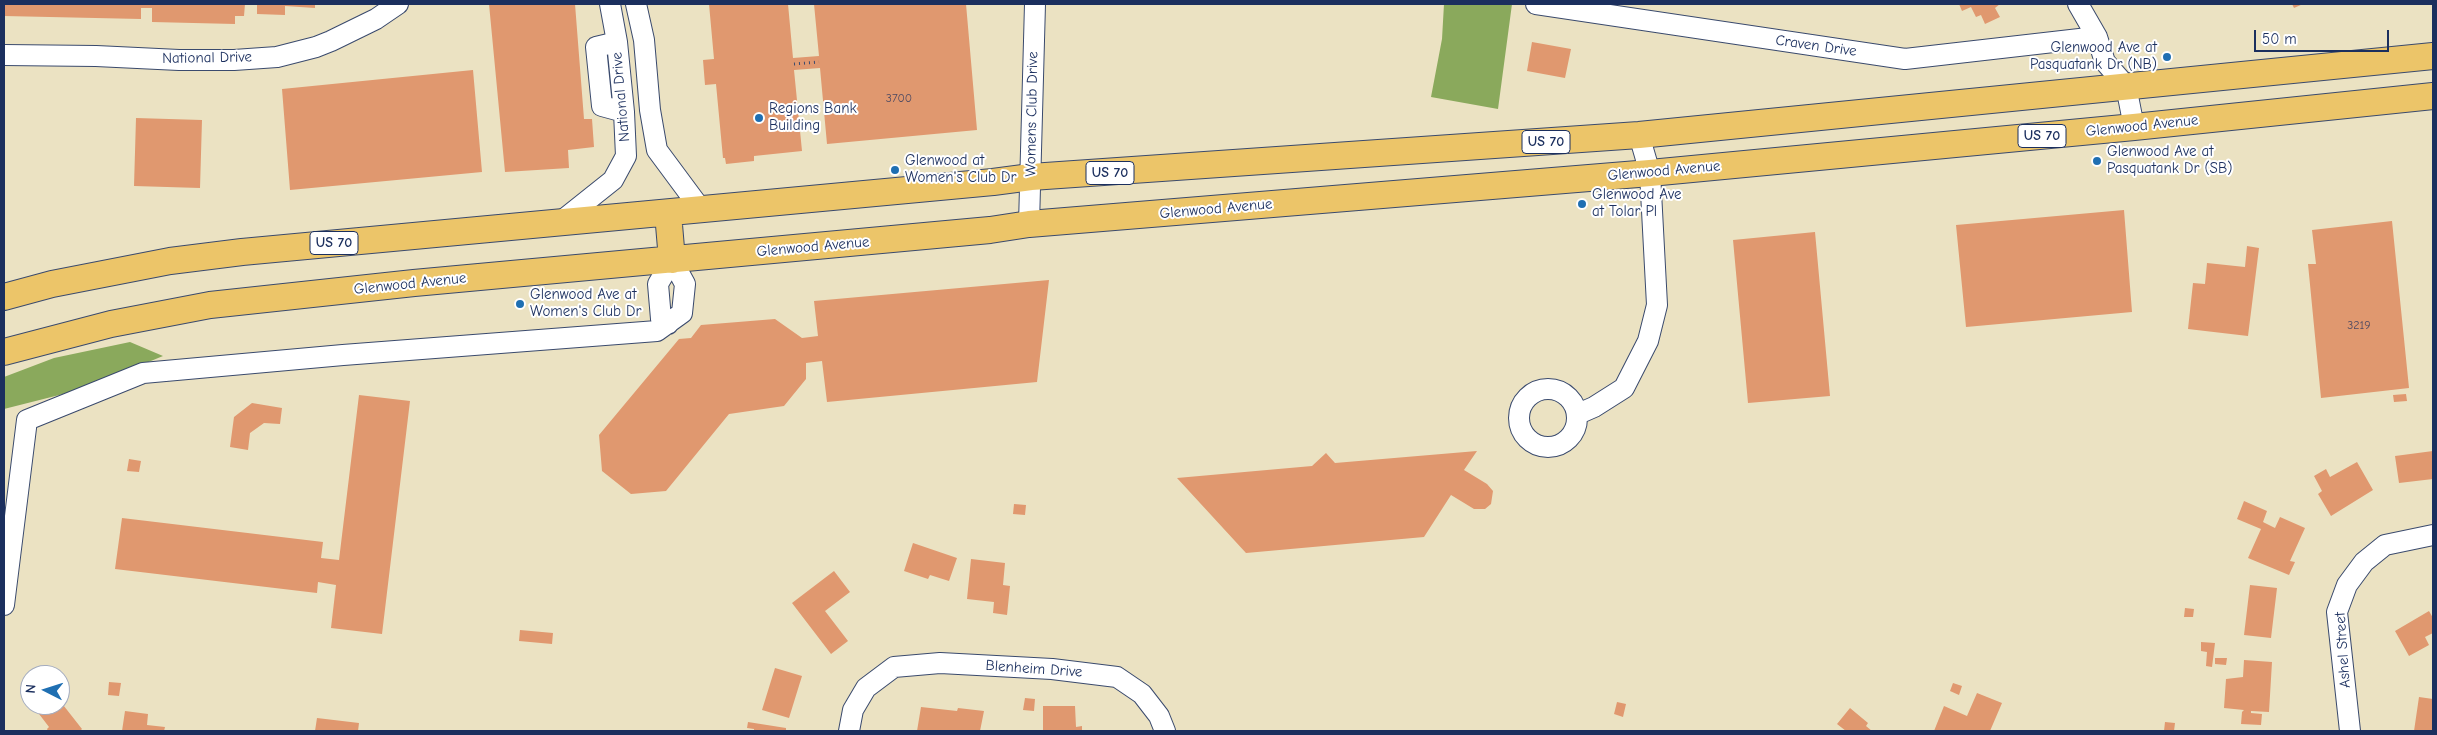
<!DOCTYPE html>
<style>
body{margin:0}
#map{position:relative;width:2437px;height:735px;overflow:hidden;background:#ebe2c2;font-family:"Comic Neue",sans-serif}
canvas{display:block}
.frame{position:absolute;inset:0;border:5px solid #1b2f5e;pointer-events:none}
.north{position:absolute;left:20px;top:665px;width:50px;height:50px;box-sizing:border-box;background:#fff;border:1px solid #a4acbf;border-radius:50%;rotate:275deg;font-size:14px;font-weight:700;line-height:20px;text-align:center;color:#1b2f5e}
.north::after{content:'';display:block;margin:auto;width:18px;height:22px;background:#1f6fb2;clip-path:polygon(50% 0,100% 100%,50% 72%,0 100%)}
.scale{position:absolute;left:2254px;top:30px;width:135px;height:22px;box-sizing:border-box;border:2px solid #1b2f5e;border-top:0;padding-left:6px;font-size:15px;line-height:18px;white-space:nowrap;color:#1b2f5e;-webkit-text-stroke:4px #fff;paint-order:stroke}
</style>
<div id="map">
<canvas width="2437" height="735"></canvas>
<div class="frame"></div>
<div class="north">N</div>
<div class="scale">50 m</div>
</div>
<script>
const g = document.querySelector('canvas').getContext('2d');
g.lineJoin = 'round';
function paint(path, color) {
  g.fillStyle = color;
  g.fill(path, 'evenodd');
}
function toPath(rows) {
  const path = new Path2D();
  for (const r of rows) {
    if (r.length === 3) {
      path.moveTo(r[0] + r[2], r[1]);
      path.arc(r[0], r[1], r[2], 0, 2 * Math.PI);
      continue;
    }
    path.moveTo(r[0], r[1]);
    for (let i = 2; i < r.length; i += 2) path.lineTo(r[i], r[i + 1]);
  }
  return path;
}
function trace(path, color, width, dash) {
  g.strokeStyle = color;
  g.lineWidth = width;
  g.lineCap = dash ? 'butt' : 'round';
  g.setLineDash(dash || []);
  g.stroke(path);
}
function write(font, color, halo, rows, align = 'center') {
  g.font = font + ' "Comic Neue",sans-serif';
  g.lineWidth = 4;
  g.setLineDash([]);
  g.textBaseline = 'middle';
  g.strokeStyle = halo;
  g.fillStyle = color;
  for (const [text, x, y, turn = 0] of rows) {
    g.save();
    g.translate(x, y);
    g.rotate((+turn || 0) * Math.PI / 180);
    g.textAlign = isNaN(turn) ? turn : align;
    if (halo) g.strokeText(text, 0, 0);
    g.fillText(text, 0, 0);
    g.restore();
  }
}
const forest = toPath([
 [1444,4,1512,4,1498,109,1431,97,1442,39],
 [130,342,163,356,83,389,4,409,4,377,54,358]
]);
const building = toPath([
 [4,4,245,4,244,16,235,16,235,24,152,22,152,8,141,8,141,19,4,16],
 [257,4,315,4,315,8,285,6,285,15,257,14],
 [489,4,575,4,584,119,592,119,594,147,568,150,569,168,505,172],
 [709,4,788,4,793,58,819,56,814,4,966,4,977,130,827,144,820,68,794,70,802,151,754,156,754,161,726,164,725,158,723,158,716,84,705,85,703,60,714,59],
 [1959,4,2000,4,1995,8,2000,17,1985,24,1981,15,1976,17,1971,7,1962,11],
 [2292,4,2303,4,2294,8],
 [1532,42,1571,49,1565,78,1527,71],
 [473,70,482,172,290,190,282,89],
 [136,118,202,120,200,188,134,186],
 [2124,210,2132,312,1966,327,1956,225],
 [2392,221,2409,388,2321,398,2308,264,2316,264,2312,230],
 [1815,232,1830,396,1748,403,1733,240],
 [2247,246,2259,248,2248,336,2188,329,2193,283,2205,284,2207,263,2245,267],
 [1049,280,1037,382,827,402,822,361,806,363,806,379,784,406,729,414,666,491,631,494,602,471,599,435,679,339,691,338,701,325,775,319,802,338,818,336,814,301],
 [2406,394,2407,401,2394,402,2393,395],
 [359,395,410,401,382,634,331,628,336,585,318,582,317,593,115,569,122,518,323,542,321,558,339,560],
 [252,403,282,408,280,424,264,423,250,433,248,450,230,447,234,417],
 [1477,451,1464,470,1487,484,1493,491,1491,504,1485,509,1474,509,1451,495,1424,537,1246,553,1177,478,1312,466,1326,453,1335,463],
 [2433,451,2433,479,2399,483,2395,456],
 [129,459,141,461,139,472,127,471],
 [2357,462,2373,490,2331,516,2318,494,2322,491,2314,476,2326,469,2330,477],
 [2244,501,2267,511,2263,522,2275,528,2280,517,2305,528,2290,561,2295,562,2289,575,2248,558,2261,529,2237,519],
 [1014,504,1026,505,1025,515,1013,514],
 [913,543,957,558,949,581,930,575,928,579,904,571],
 [971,559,1005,563,1003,585,1010,586,1007,615,993,613,994,602,967,599],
 [834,571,850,592,825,611,848,641,831,654,792,603],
 [2250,585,2277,588,2271,638,2244,635],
 [2185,608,2194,609,2193,617,2184,617],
 [2429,611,2433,618,2433,633,2425,637,2429,645,2409,656,2395,631],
 [520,630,553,633,552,644,519,641],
 [2201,642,2215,643,2212,667,2206,666,2207,652,2201,651],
 [2215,658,2227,658,2226,665,2215,664],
 [2244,660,2272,662,2269,712,2251,711,2251,713,2262,714,2261,725,2241,724,2242,712,2244,710,2224,708,2226,679,2243,677],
 [775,668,802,676,789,718,762,710],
 [109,682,121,683,119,696,108,695],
 [1953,683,1962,686,1959,695,1950,691],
 [1977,693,2002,703,1990,731,1934,731,1944,706,1967,716],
 [2419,697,2433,699,2433,731,2414,731],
 [1025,698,1035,699,1034,711,1023,710],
 [60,701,82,729,80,731,48,731,47,729,49,727,36,710,42,705,60,705],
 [1617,702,1626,704,1623,717,1614,714],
 [1043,706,1075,706,1076,727,1082,726,1082,731,1043,730],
 [921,707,957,711,958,708,984,711,980,731,917,731],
 [1850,708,1868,723,1866,726,1872,731,1846,731,1837,724],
 [125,711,148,714,147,725,165,727,164,731,122,731],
 [317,718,359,723,358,731,315,731],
 [748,722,786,728,786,731,754,731,754,729,747,728],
 [2165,722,2175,723,2174,731,2164,731]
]);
const path = toPath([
 [794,64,819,62]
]);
const minor = toPath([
 [636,4,644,40,650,110,657,150,700,208],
 [1536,4,1905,59,2097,37],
 [2078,4,2097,37,2105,62,2126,86,2134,127],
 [617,42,596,47,602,106,624,112],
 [4,55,96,56,179,60,234,60,277,57,316,47,331,41,376,19,398,4],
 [559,223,613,180,626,156,624,112,617,42,610,4],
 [1029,224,1035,4],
 [668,324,661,319,658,284,672,260],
 [1548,418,29],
 [1578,414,1594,407,1624,388,1648,341,1657,305,1650,173,1639,135],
 [4,605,27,420,143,373,343,355,657,331,682,313,685,284,672,260],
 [849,731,853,710,866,688,894,667,940,663,1052,669,1117,677,1142,694,1159,716,1165,731],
 [2350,731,2337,612,2347,585,2364,562,2385,545,2433,535]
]);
const major = toPath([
 [668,213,672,260],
 [4,297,52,284,170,261,242,252,993,182,1031,177,1639,135,2433,56],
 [4,352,111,324,210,305,414,283,990,230,1029,224,1650,173,2134,127,2433,96]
]);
const markers = [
 [2167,57,5,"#1f6fb2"],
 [759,118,5,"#1f6fb2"],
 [2097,161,5,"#1f6fb2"],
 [895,170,5,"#1f6fb2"],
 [1582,204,5,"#1f6fb2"],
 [520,304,5,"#1f6fb2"]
];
const numberNames = [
 ["3700",899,99],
 ["3219",2359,326]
];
const shields = [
 [2042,136,48],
 [1546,142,48],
 [1110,173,48],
 [334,243,48]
];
const shieldNames = [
 ["US 70",2042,136],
 ["US 70",1546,142],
 ["US 70",1110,173],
 ["US 70",334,243]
];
const streetNames = [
 ["Craven Drive",1816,46,8],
 ["National Drive",207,58,-1],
 ["National Drive",621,97,-95],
 ["Womens Club Drive",1032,114,-89],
 ["Glenwood Avenue",2142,126,-6],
 ["Glenwood Avenue",1664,171,-5],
 ["Glenwood Avenue",1216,209,-5],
 ["Glenwood Avenue",813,247,-5],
 ["Glenwood Avenue",410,284,-6],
 ["Ashel Street",2343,650,-94],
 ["Blenheim Drive",1034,669,4]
];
const poiNames = [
 ["Glenwood Ave at",2157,48,"right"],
 ["Pasquatank Dr (NB)",2157,65,"right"],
 ["Regions Bank",769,109],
 ["Building",769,126],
 ["Glenwood Ave at",2107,152],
 ["Pasquatank Dr (SB)",2107,169],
 ["Glenwood at",905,161],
 ["Women's Club Dr",905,178],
 ["Glenwood Ave",1592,195],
 ["at Tolar Pl",1592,212],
 ["Glenwood Ave at",530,295],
 ["Women's Club Dr",530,312]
];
paint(forest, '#8aa95c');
paint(building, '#e0986f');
trace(minor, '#3a4a6d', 22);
trace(major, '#3a4a6d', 28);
trace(path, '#3a4a6d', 3, [1, 4]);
trace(minor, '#fff', 20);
trace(major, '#ecc569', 26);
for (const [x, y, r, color] of markers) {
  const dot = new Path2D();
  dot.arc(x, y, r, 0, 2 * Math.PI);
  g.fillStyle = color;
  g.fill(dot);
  trace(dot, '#fff', 2);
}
write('12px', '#4c4962', null, numberNames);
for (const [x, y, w] of shields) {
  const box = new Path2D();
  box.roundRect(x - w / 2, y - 11.5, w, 23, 4);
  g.fillStyle = '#fff';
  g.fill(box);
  trace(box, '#1b2f5e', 1);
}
write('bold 14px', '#1b2f5e', null, shieldNames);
write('15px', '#1b2f5e', '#fff', streetNames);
write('15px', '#1b2f5e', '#fff', poiNames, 'left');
</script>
